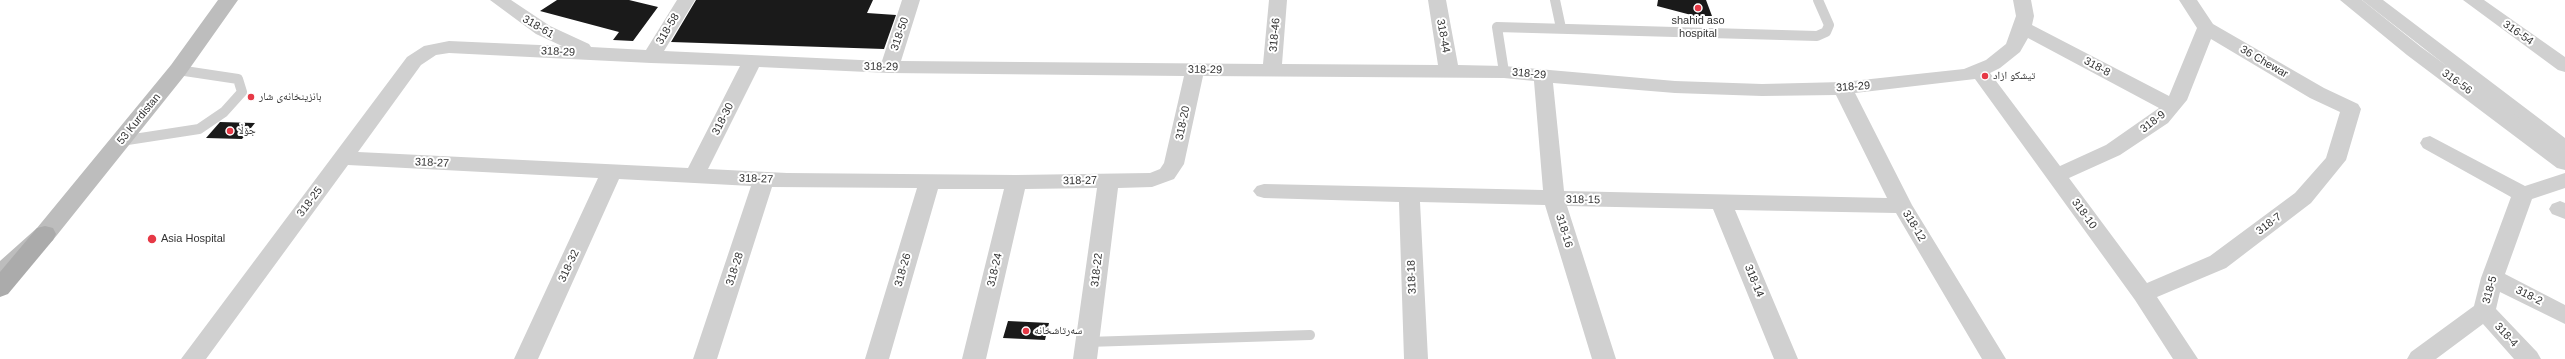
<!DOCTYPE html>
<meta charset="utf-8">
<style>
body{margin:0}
canvas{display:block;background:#fff}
</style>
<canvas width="2565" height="359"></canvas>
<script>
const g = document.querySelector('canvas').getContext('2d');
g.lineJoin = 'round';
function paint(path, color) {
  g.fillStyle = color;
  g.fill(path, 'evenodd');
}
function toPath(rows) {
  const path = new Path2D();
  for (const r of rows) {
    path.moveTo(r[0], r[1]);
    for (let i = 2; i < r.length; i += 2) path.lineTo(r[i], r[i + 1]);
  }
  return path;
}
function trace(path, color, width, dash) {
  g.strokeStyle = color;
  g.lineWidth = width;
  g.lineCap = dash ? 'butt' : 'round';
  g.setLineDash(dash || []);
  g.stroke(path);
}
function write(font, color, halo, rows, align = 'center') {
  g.font = font + ' Arial,"Noto Naskh Arabic",sans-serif';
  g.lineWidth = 4;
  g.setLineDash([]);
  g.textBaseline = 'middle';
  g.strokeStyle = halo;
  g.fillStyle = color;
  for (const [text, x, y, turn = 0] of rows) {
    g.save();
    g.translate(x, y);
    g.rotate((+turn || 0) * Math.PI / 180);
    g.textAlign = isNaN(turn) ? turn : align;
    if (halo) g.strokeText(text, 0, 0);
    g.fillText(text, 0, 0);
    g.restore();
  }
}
const building = toPath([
 [557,0,629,0,658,7,633,41,613,40,619,32,540,11],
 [696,0,873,0,867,13,896,15,884,49,671,42],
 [1658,0,1706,0,1712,16,1695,16,1657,6],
 [220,122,255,123,242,139,206,138],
 [1008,321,1049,323,1045,340,1003,338]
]);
const service = toPath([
 [1555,0,1561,28],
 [1504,72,1497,27,1817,36,1826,32,1829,25,1818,0],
 [121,141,199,129,224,112,242,92,238,79,178,70],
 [1087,342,1310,335]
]);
const minor = toPath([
 [490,0,511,0,550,26,589,44,591,47,646,50,677,0,695,0,664,51,882,61,902,0,920,0,901,61,1263,64,1269,0,1287,0,1282,64,1438,65,1428,0,1446,0,1458,65,1504,66,1675,81,1762,84,1843,82,1964,69,1986,60,2006,44,2016,16,2013,0,2031,0,2034,16,2032,25,2169,96,2197,28,2179,0,2197,0,2213,24,2324,88,2358,104,2361,109,2346,160,2311,203,2226,268,2157,297,2198,359,2173,359,2135,300,1975,79,1855,93,1912,205,2006,359,1982,359,1896,213,1735,210,1798,359,1774,359,1713,209,1567,206,1616,359,1592,359,1545,205,1420,202,1428,359,1404,359,1399,202,1264,198,1257,196,1253,191,1257,186,1264,184,1543,190,1534,81,1504,78,1203,76,1184,164,1174,179,1152,187,1118,188,1097,359,1073,359,1097,188,1025,189,986,359,962,359,1004,189,938,189,889,359,865,359,917,188,772,187,717,359,693,359,751,186,619,179,538,359,514,359,598,178,348,165,206,359,181,359,407,57,424,46,449,41,562,46,536,34,490,0],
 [2028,38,2159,108,2106,145,2060,166,1990,73,2000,68,2020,52,2028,38],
 [2211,39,2310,98,2340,112,2326,158,2295,193,2210,256,2147,283,2069,178,2120,155,2168,123,2187,100,2211,39],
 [449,53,651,63,740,66,688,168,358,152,421,65,436,55,449,53],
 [759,67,889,73,1184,76,1164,163,1160,169,1150,173,1016,175,787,173,708,169,759,67],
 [1553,83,1675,93,1762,96,1836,95,1887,198,1564,191,1553,83],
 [2362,0,2383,0,2565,138,2565,155,2558,153,2362,0],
 [2463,0,2484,0,2565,57,2565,72,2558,70,2463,0],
 [2430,136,2525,186,2565,173,2565,188,2532,199,2505,274,2565,305,2565,324,2500,292,2496,309,2537,352,2541,359,2514,359,2483,324,2436,359,2407,359,2411,352,2474,306,2481,278,2511,197,2423,148,2420,143,2423,138,2430,136],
 [2560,201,2565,203,2565,219,2552,214,2549,209,2552,204,2560,201]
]);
const tertiary = toPath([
 [2340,0,2362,0,2421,47,2565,152,2565,170,2557,168,2407,55,2340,0]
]);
const secondary = toPath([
 [218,0,238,0,185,75,53,240,8,281,0,284,0,261,37,228,171,65,218,0]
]);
const primary = toPath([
 [45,226,53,228,56,234,53,240,8,294,0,297,0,272,37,228,45,226]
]);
const markers = [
 [1698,8,4,"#e63946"],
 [1985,76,4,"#e63946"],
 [251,97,4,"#e63946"],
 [230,131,4,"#e63946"],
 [152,239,5,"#e63946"],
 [1026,331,4,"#e63946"]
];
const poiNames = [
 ["shahid aso",1698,21,"center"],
 ["hospital",1698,34,"center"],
 ["تيشكو ازاد",1993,76],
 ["بانزینخانەی شار",259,97],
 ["جۆڵا",238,131],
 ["Asia Hospital",161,239],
 ["سەرتاشخانە",1034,331]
];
const streetNames = [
 ["318-61",538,27,30],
 ["318-58",668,29,-59],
 ["316-54",2518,33,35],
 ["318-50",900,34,-71],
 ["318-46",1275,35,-85],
 ["318-44",1443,36,80],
 ["318-29",558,52,3],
 ["36 Chewar",2264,62,30],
 ["318-29",881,67,1],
 ["318-8",2097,67,28],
 ["318-29",1205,70,1],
 ["318-29",1529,74,5],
 ["316-56",2457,82,36],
 ["318-29",1853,87,-4],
 ["53 Kurdistan",139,119,-51],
 ["318-30",723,119,-63],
 ["318-9",2153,122,-38],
 ["318-20",1183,123,-78],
 ["318-27",432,163,3],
 ["318-27",756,179,2],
 ["318-27",1080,181,-1],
 ["318-15",1583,200,1],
 ["318-25",310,202,-53],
 ["318-10",2084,214,54],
 ["318-7",2269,224,-37],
 ["318-12",1914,226,59],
 ["318-16",1564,231,73],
 ["318-32",569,266,-65],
 ["318-28",735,269,-72],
 ["318-26",903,270,-74],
 ["318-24",995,270,-77],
 ["318-22",1097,270,-83],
 ["318-18",1412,277,-92],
 ["318-14",1754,281,68],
 ["318-5",2490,290,-75],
 ["318-2",2529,296,27],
 ["318-4",2506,335,47]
];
paint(building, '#1a1a1a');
trace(service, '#d0d0d0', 10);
paint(minor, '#d0d0d0');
paint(tertiary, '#d0d0d0');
paint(secondary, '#bdbdbd');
paint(primary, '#ababab');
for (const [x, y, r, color] of markers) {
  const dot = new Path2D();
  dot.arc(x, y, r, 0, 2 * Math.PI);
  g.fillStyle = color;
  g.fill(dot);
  trace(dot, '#fff', 1.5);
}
write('11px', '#333', '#fff', poiNames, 'left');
write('11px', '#333', '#fff', streetNames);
</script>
